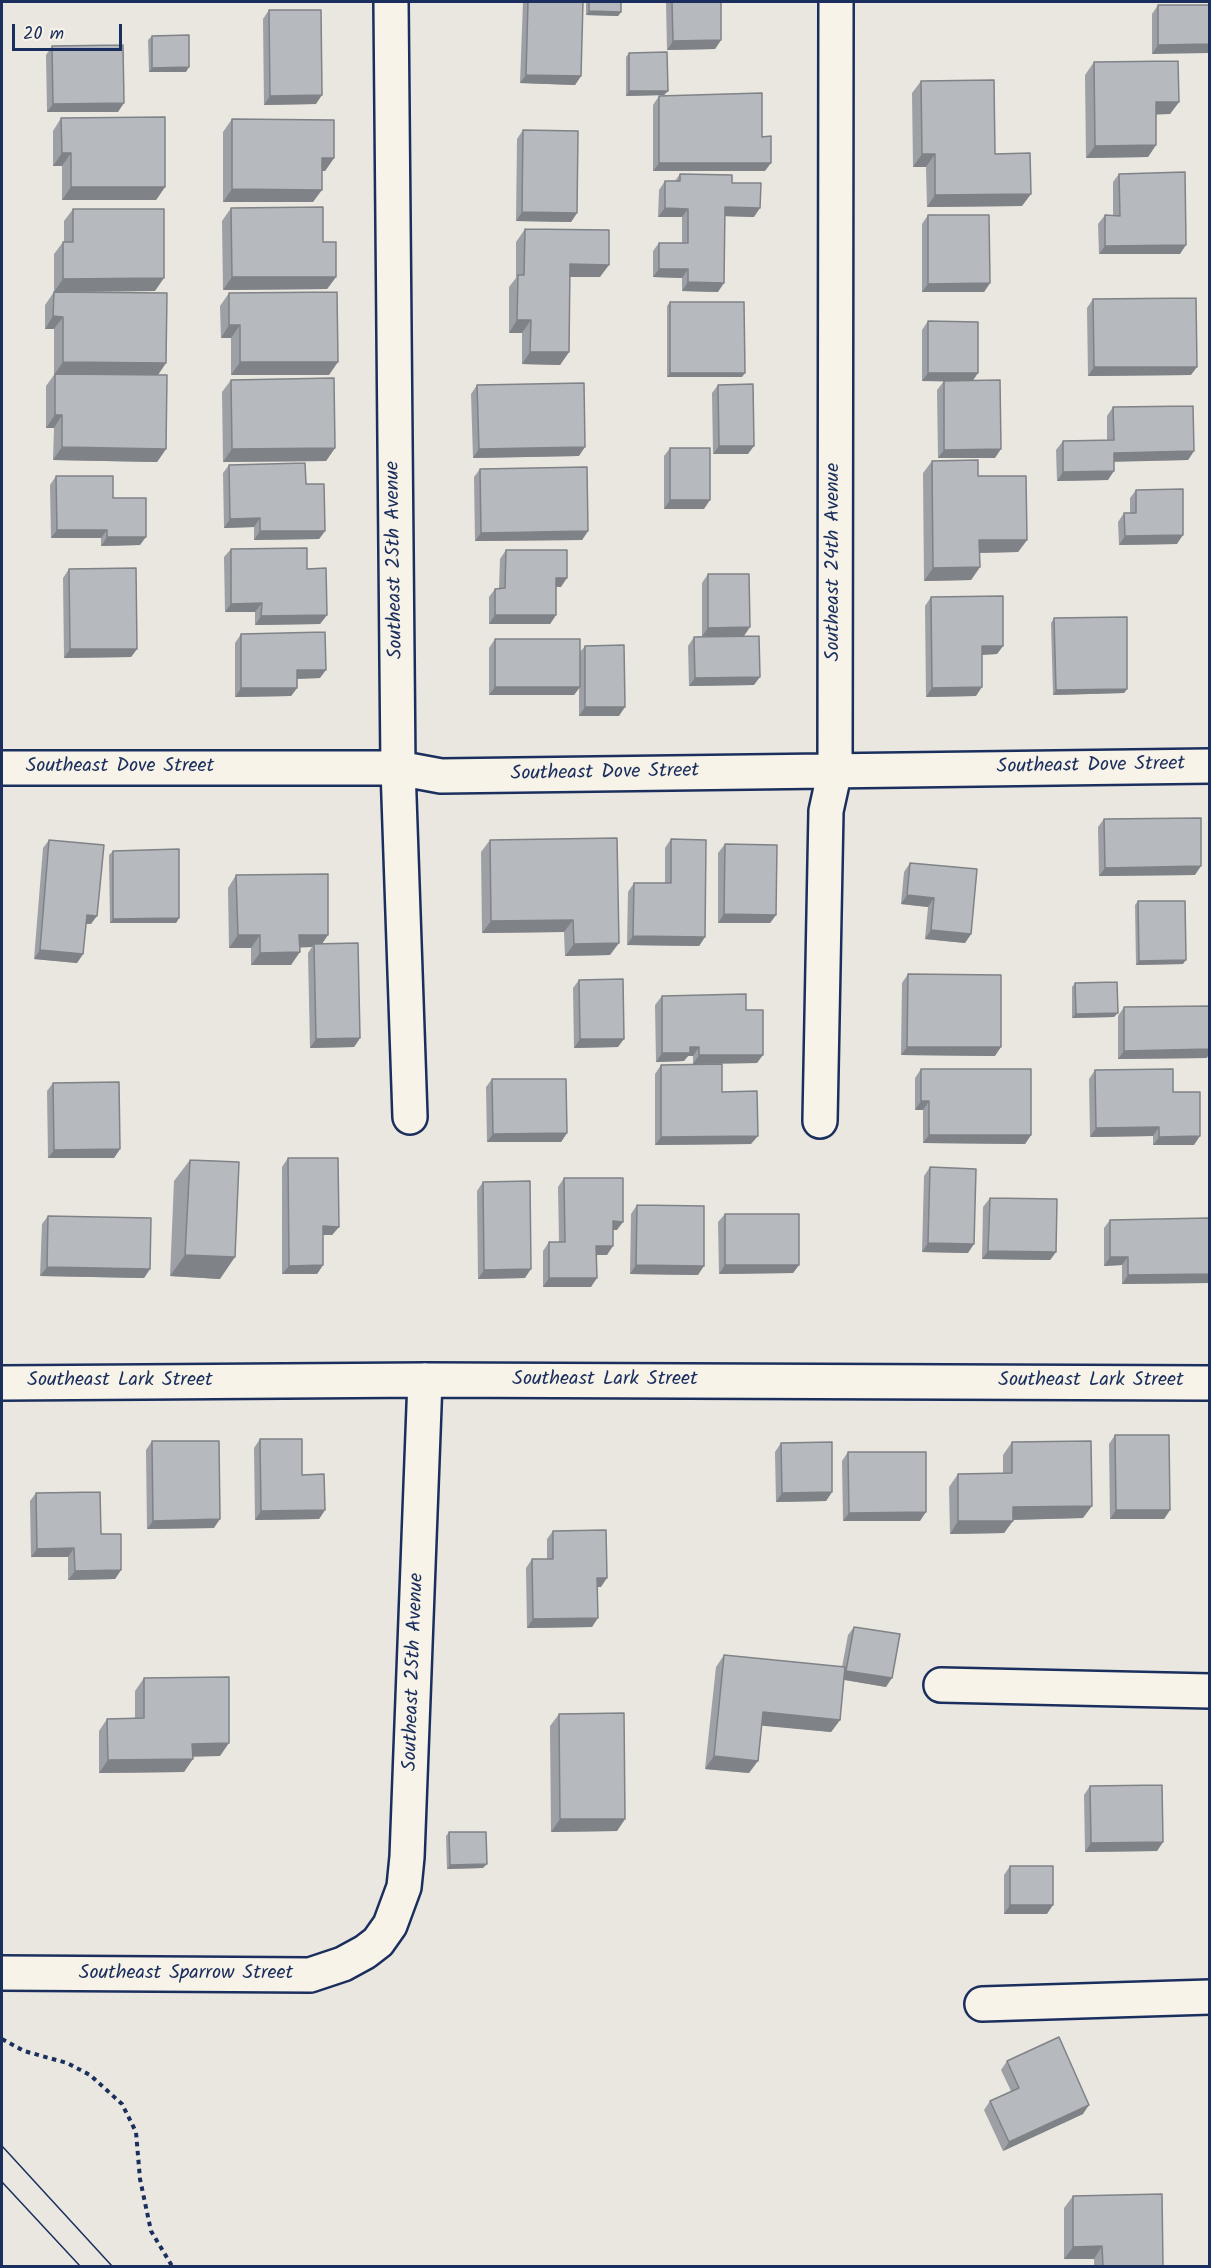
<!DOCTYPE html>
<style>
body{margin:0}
#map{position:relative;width:1211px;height:2268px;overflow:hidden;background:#eae7e0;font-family:Kalam,sans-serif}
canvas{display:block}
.frame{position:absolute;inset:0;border:3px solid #1b2f5e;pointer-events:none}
.scale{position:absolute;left:12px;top:24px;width:110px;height:27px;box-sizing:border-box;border:3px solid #1b2f5e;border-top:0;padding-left:8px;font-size:18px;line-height:21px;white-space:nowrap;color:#1b2f5e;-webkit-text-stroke:4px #f7f3e8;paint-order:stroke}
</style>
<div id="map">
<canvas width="1211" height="2268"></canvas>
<div class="frame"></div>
<div class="scale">20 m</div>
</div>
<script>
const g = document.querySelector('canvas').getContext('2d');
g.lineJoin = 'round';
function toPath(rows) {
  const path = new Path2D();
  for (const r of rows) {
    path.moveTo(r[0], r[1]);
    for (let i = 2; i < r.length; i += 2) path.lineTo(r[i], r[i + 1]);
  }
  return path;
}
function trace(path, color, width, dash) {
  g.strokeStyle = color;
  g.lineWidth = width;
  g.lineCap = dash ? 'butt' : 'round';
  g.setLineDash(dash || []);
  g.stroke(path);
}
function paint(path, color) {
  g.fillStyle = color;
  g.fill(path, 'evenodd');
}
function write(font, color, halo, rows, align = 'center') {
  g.font = font + ' Kalam,sans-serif';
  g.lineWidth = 6;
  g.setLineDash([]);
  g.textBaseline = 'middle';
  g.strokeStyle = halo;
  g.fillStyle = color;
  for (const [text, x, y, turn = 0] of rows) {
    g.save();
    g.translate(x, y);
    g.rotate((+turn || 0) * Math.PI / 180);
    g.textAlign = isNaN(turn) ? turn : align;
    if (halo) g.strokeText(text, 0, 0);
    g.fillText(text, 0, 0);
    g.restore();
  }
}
const path = toPath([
 [2,2039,24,2051,67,2063,90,2075,122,2104,136,2132,140,2179,151,2231,172,2266]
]);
const minor = toPath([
 [391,2,398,768,410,1117],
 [2,768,398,768,441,776,1210,766],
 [820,1121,826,811,835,770,836,2],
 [2,1383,425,1380,1210,1383],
 [941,1685,1210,1691],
 [2,1973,310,1975,343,1964,365,1952,378,1942,390,1925,404,1887,407,1857,425,1380],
 [982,2004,1210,1997]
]);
const tram = toPath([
 [2,2146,112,2266],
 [2,2182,80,2266]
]);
const wall = toPath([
 [523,2,583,2,581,76,575,85,520,83],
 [586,2,621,2,621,12,618,16,586,15],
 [666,2,721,2,721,40,715,49,667,50],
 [1158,5,1209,5,1152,54,1152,14],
 [269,10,316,104,264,105,263,19],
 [152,36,186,72,149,72,148,40],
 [52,46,118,112,47,112,46,55],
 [629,53,668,91,664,95,626,96,626,57],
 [1094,62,1179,102,1170,114,1156,114,1156,145,1148,157,1086,158,1085,75],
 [921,81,995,154,1022,206,927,207,926,167,913,167,912,93],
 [659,96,762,137,765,171,653,171,653,105],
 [61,118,165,187,156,200,62,200,62,166,53,166,53,131],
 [232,119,334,158,325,171,322,171,313,202,223,202,223,132],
 [523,130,577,213,571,222,516,221,517,139],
 [680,174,732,183,754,217,725,216,718,292,682,291,682,278,653,277,653,251,659,243,682,243,682,217,658,217,659,190,665,181,675,181],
 [1119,174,1180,254,1099,254,1098,224,1105,215,1113,215,1113,182],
 [231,208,336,277,327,289,223,290,222,221],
 [73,209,155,291,54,292,54,254,63,242,64,242,64,221],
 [928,215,990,283,984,292,922,292,922,224],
 [525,229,600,277,570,277,569,352,560,365,522,364,522,333,509,333,509,287,516,278,516,242],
 [54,292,166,363,158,375,166,449,157,462,53,460,54,428,46,428,46,386,54,375,54,329,45,329,45,305],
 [229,293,329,375,231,375,231,338,221,338,220,306],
 [1093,299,1191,375,1088,376,1087,308],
 [670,302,742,377,667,377,667,306],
 [928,321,972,381,995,458,938,458,937,390,944,381,946,381,922,381,922,330],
 [231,380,335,448,326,461,223,462,222,392],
 [477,385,579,456,473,458,471,394],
 [718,385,748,454,713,454,712,393],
 [1113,407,1194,451,1188,460,1114,461,1108,480,1057,481,1056,450,1063,441,1107,440,1107,416],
 [670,448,704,509,664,509,664,456],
 [932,461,978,476,1027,540,1018,552,979,553,980,567,971,580,924,581,923,473],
 [229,465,325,531,319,539,254,540,254,527,224,528,223,473],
 [480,469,588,531,582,540,475,541,474,477],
 [56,476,113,498,140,545,101,546,101,538,51,538,50,485],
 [1136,490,1177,544,1119,545,1118,522,1124,513,1130,513,1130,498],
 [231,549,327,615,320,624,255,625,255,612,225,612,224,557],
 [506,550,561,587,556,587,556,615,550,624,489,624,489,597,495,589,499,589,500,559],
 [69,569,137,649,131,657,64,658,63,578],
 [708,574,744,636,702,636,702,583],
 [931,597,1003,646,997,654,982,655,976,696,926,697,925,606],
 [1054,618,1127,689,1124,693,1053,695,1051,623],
 [241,634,320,678,297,679,297,688,291,696,235,697,235,643],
 [694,637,754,685,689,686,688,646],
 [495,639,580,652,585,646,619,716,579,716,579,688,574,695,489,695,489,648],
 [1104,819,1195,875,1099,876,1098,827],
 [671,839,705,937,699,946,627,945,628,892,634,883,665,883,665,848],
 [49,840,91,924,86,924,83,954,77,963,34,959,43,848],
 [490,840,610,955,565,956,564,932,482,933,481,852],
 [725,844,776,915,770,923,718,923,718,853],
 [113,851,179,918,176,923,110,923,109,855],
 [910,863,971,934,965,943,925,939,928,907,901,904,904,872],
 [236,875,322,944,360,1038,354,1047,310,1048,308,953,312,947,300,947,291,965,251,965,251,948,229,948,228,888],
 [1138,901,1183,964,1136,965,1135,905],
 [908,974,995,1056,901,1055,902,983],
 [579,980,618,1047,574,1048,573,988],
 [1075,983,1114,1017,1072,1018,1072,987],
 [662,996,746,1010,757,1063,693,1064,693,1056,688,1056,684,1061,656,1062,655,1005],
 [1124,1007,1207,1058,1118,1059,1118,1016],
 [661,1065,722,1092,751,1144,655,1145,655,1074],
 [921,1069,1031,1135,1025,1144,923,1143,923,1110,915,1110,915,1078],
 [1095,1070,1173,1092,1194,1145,1153,1145,1153,1136,1090,1137,1089,1079],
 [492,1079,567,1133,561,1142,487,1142,486,1087],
 [53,1083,120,1149,114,1158,48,1158,47,1091],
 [288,1158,339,1227,332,1235,323,1235,323,1265,317,1274,282,1274,282,1167],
 [190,1160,220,1279,170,1276,174,1181],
 [930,1167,968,1253,922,1252,924,1176],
 [564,1178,617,1230,613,1230,607,1255,597,1255,591,1287,543,1287,543,1251,549,1242,559,1242,558,1187],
 [483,1182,525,1278,478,1279,477,1191],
 [990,1198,1056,1252,1050,1260,982,1259,983,1207],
 [637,1205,698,1275,630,1274,631,1214],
 [725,1214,799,1265,793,1273,719,1274,718,1222],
 [48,1216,150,1269,144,1278,40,1276,42,1224],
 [1110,1220,1208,1283,1122,1284,1122,1265,1104,1266,1104,1228],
 [1115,1435,1170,1510,1164,1519,1110,1519,1109,1444],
 [260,1439,302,1475,325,1510,319,1519,255,1520,254,1448],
 [152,1441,214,1528,147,1529,146,1450],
 [1012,1442,1083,1518,1013,1520,1004,1533,950,1534,949,1487,958,1474,1003,1473,1003,1455],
 [781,1443,832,1492,826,1501,776,1502,775,1452],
 [848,1452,920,1521,843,1521,842,1461],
 [36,1493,101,1534,121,1570,115,1579,68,1580,68,1557,31,1557,30,1501],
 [553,1531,601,1587,597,1587,592,1627,527,1628,526,1568,532,1559,547,1559,547,1539],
 [854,1627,886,1687,844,1680,840,1720,831,1732,762,1725,749,1773,705,1769,716,1667,724,1655,842,1667,848,1635],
 [144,1678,220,1756,193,1756,184,1772,99,1773,99,1731,107,1719,135,1718,135,1691],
 [559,1714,625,1819,617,1831,551,1832,550,1726],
 [1090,1786,1163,1842,1157,1851,1085,1852,1084,1795],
 [449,1832,483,1868,447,1869,446,1836],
 [1010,1866,1047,1914,1004,1914,1004,1875],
 [1007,2061,1083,2114,1003,2151,984,2110,990,2101,1011,2091,1001,2070],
 [1073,2196,1163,2266,1094,2266,1094,2259,1064,2259,1064,2208]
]);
const shadedWall = toPath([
 [589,11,621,12,618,16,586,15],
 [721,40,715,49,667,50,673,41],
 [1209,44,1209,53,1152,54,1158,45],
 [189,67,186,72,149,72,152,68],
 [526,75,581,76,575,85,520,83],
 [629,91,668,91,664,95,626,96],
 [322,95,316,104,264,105,270,96],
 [1156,102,1179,102,1170,114,1147,115],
 [124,103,118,112,47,112,53,104],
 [1156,145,1148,157,1086,158,1095,146],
 [62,153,71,153,62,166,53,166],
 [922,154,935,154,926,167,913,167],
 [322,158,334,158,325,171,313,171],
 [659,163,771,163,765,171,653,171],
 [71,187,165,187,156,200,62,200],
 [232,189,322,190,313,202,223,202],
 [1031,194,1022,206,927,207,935,195],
 [725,207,760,208,754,217,719,216],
 [665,208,688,209,682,217,658,217],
 [522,212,577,213,571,222,516,221],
 [1186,245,1180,254,1099,254,1105,246],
 [570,264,609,265,600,277,561,277],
 [659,269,688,269,682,278,653,277],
 [232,277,336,277,327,289,223,290],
 [164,278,155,291,54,292,63,279],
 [688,282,724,283,718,292,682,291],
 [990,283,984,292,922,292,928,284],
 [53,316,63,317,54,329,45,329],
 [517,320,531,320,522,333,509,333],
 [229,325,240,325,231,338,221,338],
 [530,352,569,352,560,365,522,364],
 [63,362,166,363,157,376,55,374,54,375],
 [240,362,338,362,329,375,231,375],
 [1094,367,1197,367,1191,375,1088,376],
 [670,373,745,373,742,377,667,377],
 [928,373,978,373,972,382,922,381],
 [55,415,62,415,54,428,46,428],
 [719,446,754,446,748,454,713,454],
 [62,447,166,449,157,462,53,460],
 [585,447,579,456,473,458,479,449],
 [335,448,326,461,223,462,232,449],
 [1001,449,995,458,938,458,944,450],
 [1194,451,1188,460,1108,462,1114,453],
 [1114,471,1108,480,1057,481,1063,472],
 [670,500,710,500,704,509,664,509],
 [260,518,254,527,224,528,230,519],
 [57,530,107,530,101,538,51,538],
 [260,531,325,531,319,539,254,540],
 [588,531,582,540,475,541,481,533],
 [1183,535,1177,544,1119,545,1125,536],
 [107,537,146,537,140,545,101,546],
 [979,540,1027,540,1018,552,970,553],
 [980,567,971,580,924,581,933,568],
 [556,578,567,578,561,587,550,586],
 [262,603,255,612,225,612,231,604],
 [327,615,320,624,255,625,261,616],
 [495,615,556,615,550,624,489,624],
 [750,627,744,636,702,636,708,628],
 [982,646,1003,646,997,654,976,655],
 [70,649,137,649,131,657,64,658],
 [297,670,326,670,320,678,291,679],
 [760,677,754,685,689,686,695,678],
 [495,687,580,687,574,695,489,695],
 [982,687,976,696,926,697,932,688],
 [241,688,297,688,291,696,235,697],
 [1127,689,1124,693,1053,695,1056,690],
 [585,707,625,707,619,716,579,716],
 [1201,866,1195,875,1099,876,1105,868],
 [907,895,934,898,928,907,901,904],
 [724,914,776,915,770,923,718,923],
 [87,915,97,916,91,924,81,923],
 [179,918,176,923,110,923,113,919],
 [573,920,564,932,482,933,491,921],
 [931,930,971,934,965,943,925,939],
 [238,935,260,935,251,948,229,948],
 [299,935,328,935,320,947,314,944,312,947,291,948],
 [633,936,705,937,699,946,627,945],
 [619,943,610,955,565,956,574,944],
 [40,950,83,954,77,963,34,959],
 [300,952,291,965,251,965,260,953],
 [1186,960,1183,964,1136,965,1139,961],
 [1118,1013,1114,1017,1072,1018,1076,1014],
 [360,1038,354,1047,310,1048,316,1039],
 [580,1039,624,1039,618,1047,574,1048],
 [690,1047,699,1047,693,1056,688,1056,684,1061,656,1062,662,1053],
 [907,1047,1001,1047,995,1056,901,1055],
 [1209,1049,1209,1054,1207,1058,1118,1059,1124,1051],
 [699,1055,763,1055,757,1063,693,1064],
 [921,1101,929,1101,923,1110,915,1110],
 [1159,1127,1153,1136,1090,1137,1096,1128],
 [567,1133,561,1142,487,1142,493,1134],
 [929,1135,1031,1135,1025,1144,923,1143],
 [758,1136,751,1144,655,1145,661,1137],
 [1200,1136,1194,1145,1153,1145,1159,1137],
 [120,1149,114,1158,48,1158,54,1150],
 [613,1221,623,1222,617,1230,607,1230],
 [323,1226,339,1227,332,1235,317,1235],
 [928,1243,974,1244,968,1253,922,1252],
 [596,1246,613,1246,607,1255,590,1255],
 [988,1251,1056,1252,1050,1260,982,1259],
 [185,1255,235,1257,220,1279,170,1276],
 [1110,1257,1128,1257,1122,1265,1104,1266],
 [323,1265,317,1274,282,1274,289,1266],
 [636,1265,704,1266,698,1275,630,1274],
 [725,1265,799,1265,793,1273,719,1274],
 [47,1267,150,1269,144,1278,40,1276],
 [531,1269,525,1278,478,1279,484,1270],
 [1209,1274,1209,1280,1208,1283,1122,1284,1128,1275],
 [549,1278,597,1278,591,1287,543,1287],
 [832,1492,826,1501,776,1502,782,1493],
 [1092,1506,1083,1518,1004,1520,1013,1507],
 [325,1510,319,1519,255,1520,261,1511],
 [1116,1510,1170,1510,1164,1519,1110,1519],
 [926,1512,920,1521,843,1521,849,1513],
 [220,1519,214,1528,147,1529,153,1521],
 [958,1521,1013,1521,1004,1533,950,1534],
 [74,1548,68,1557,31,1557,37,1549],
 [121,1570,115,1579,68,1580,75,1571],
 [597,1578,607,1578,601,1587,591,1587],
 [598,1618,592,1627,527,1628,533,1619],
 [846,1671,892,1678,886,1687,840,1679],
 [763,1712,840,1720,831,1732,754,1725],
 [229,1743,220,1756,184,1757,192,1744],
 [714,1756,758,1761,749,1773,705,1769],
 [193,1759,184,1772,99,1773,108,1760],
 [560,1819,625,1819,617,1831,551,1832],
 [1163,1842,1157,1851,1085,1852,1091,1843],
 [487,1864,483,1868,447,1869,450,1865],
 [1010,1905,1053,1905,1047,1914,1004,1914],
 [1089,2105,1083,2114,1003,2151,1009,2142],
 [1102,2246,1094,2259,1064,2259,1073,2247]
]);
const building = toPath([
 [528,2,583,2,581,76,526,75,528,2],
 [589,2,621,2,621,12,589,11,589,2],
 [672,2,721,2,721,40,673,41,672,2],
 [1158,5,1209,5,1209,44,1158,45,1158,5],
 [269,10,321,10,322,95,270,96,269,10],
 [189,35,189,67,152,68,152,36,189,35],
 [123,45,124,103,53,104,52,46,123,45],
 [667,52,668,91,629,91,629,53,667,52],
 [1178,61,1179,102,1156,102,1156,145,1095,146,1094,62,1178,61],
 [994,80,995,154,1030,153,1031,194,935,195,935,154,922,154,921,81,994,80],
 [762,93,762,137,771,136,771,163,659,163,659,96,762,93],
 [165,117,165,187,71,187,71,153,62,153,61,118,165,117],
 [232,119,334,120,334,158,322,158,322,190,232,189,232,119],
 [523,130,578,131,577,213,522,212,523,130],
 [1185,172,1186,245,1105,246,1105,215,1120,216,1119,174,1185,172],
 [680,174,732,175,732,183,761,183,760,208,725,207,724,283,688,282,688,269,659,269,659,243,688,243,688,209,665,208,665,181,680,181,680,174],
 [323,207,323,242,336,242,336,277,232,277,231,208,323,207],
 [73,209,164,209,164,278,63,279,63,242,73,242,73,209],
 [928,215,989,215,990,283,928,284,928,215],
 [525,229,609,230,609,265,570,264,569,352,530,352,531,320,517,320,518,275,524,275,525,229],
 [54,292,167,293,166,363,63,362,63,317,53,316,54,292],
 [337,292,338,362,240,362,240,325,229,325,229,293,337,292],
 [1196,298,1197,367,1094,367,1093,299,1196,298],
 [670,302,744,302,745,373,670,373,670,302],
 [928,321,978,322,978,373,928,373,928,321],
 [55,374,167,375,166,449,62,447,62,415,55,415,55,374],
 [334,378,335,448,232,449,231,380,334,378],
 [1000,380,1001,449,944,450,944,381,1000,380],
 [584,383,585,447,479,449,477,385,584,383],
 [753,384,754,446,719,446,718,385,753,384],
 [1193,406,1194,451,1114,453,1114,471,1063,472,1063,441,1114,440,1113,407,1193,406],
 [670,448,710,448,710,500,670,500,670,448],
 [978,460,978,476,1026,476,1027,540,979,540,980,567,933,568,932,461,978,460],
 [305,463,306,484,324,484,325,531,260,531,260,518,230,519,229,465,305,463],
 [587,467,588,531,481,533,480,469,587,467],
 [56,476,113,476,113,498,146,498,146,537,107,537,107,530,57,530,56,476],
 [1183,489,1183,535,1125,536,1124,513,1136,513,1136,490,1183,489],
 [307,548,307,569,326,568,327,615,261,616,262,603,231,604,231,549,307,548],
 [506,550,567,550,567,578,556,578,556,615,495,615,495,589,505,588,506,550],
 [136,568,137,649,70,649,69,569,136,568],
 [708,574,749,574,750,627,708,628,708,574],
 [1003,596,1003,646,982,646,982,687,932,688,931,597,1003,596],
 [1127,617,1127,689,1056,690,1054,618,1127,617],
 [325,632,326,670,297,670,297,688,241,688,241,634,325,632],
 [759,636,760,677,695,678,694,637,759,636],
 [495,639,580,639,580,687,495,687,495,639],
 [624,645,625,707,585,707,585,646,624,645],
 [1201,818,1201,866,1105,868,1104,819,1201,818],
 [617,838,619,943,574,944,573,920,491,921,490,840,617,838],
 [671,839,706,840,705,937,633,936,634,883,671,883,671,839],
 [49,840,104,845,97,916,87,915,83,954,40,950,49,840],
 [725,844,777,845,776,915,724,914,725,844],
 [179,849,179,918,113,919,113,851,179,849],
 [910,863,977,869,971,934,931,930,934,898,907,895,910,863],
 [328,874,328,935,299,935,300,952,260,953,260,935,238,935,236,875,328,874],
 [1138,901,1185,901,1186,960,1139,961,1138,901],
 [358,943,360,1038,316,1039,314,944,358,943],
 [908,974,1001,975,1001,1047,907,1047,908,974],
 [623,979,624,1039,580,1039,579,980,623,979],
 [1117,982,1118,1013,1076,1014,1075,983,1117,982],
 [746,994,746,1010,763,1010,763,1055,699,1055,699,1047,690,1047,690,1053,662,1053,662,996,746,994],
 [1209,1006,1209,1049,1124,1051,1124,1007,1209,1006],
 [722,1064,722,1092,757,1091,758,1136,661,1137,661,1065,722,1064],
 [921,1069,1031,1069,1031,1135,929,1135,929,1101,921,1101,921,1069],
 [1173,1069,1173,1092,1200,1092,1200,1136,1159,1137,1159,1127,1096,1128,1095,1070,1173,1069],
 [492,1079,566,1079,567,1133,493,1134,492,1079],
 [119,1082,120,1149,54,1150,53,1083,119,1082],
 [288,1158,338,1158,339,1227,323,1226,323,1265,289,1266,288,1158],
 [190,1160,239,1162,235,1257,185,1255,190,1160],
 [930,1167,976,1169,974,1244,928,1243,930,1167],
 [564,1178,623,1178,623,1222,613,1221,613,1246,596,1246,597,1278,549,1278,549,1242,565,1242,564,1178],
 [530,1181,531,1269,484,1270,483,1182,530,1181],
 [990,1198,1057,1199,1056,1252,988,1251,990,1198],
 [637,1205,704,1206,704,1266,636,1265,637,1205],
 [725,1214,799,1214,799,1265,725,1265,725,1214],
 [48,1216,151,1218,150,1269,47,1267,48,1216],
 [1209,1218,1209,1274,1128,1275,1128,1257,1110,1257,1110,1220,1209,1218],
 [1115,1435,1169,1435,1170,1510,1116,1510,1115,1435],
 [260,1439,302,1439,302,1475,324,1474,325,1510,261,1511,260,1439],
 [152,1441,219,1441,220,1519,153,1521,152,1441],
 [1091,1441,1092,1506,1013,1507,1013,1521,958,1521,958,1474,1012,1473,1012,1442,1091,1441],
 [832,1442,832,1492,782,1493,781,1443,832,1442],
 [848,1452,926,1452,926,1512,849,1513,848,1452],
 [100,1492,101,1534,121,1534,121,1570,75,1571,74,1548,37,1549,36,1493,100,1492],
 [606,1530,607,1578,597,1578,598,1618,533,1619,532,1559,553,1559,553,1531,606,1530],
 [854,1627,900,1634,892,1678,846,1671,854,1627],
 [724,1655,845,1667,840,1720,763,1712,758,1761,714,1756,724,1655],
 [229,1677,229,1743,192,1744,193,1759,108,1760,107,1719,144,1718,144,1678,229,1677],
 [624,1713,625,1819,560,1819,559,1714,624,1713],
 [1162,1785,1163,1842,1091,1843,1090,1786,1162,1785],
 [449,1832,486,1832,487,1864,450,1865,449,1832],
 [1010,1866,1053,1866,1053,1905,1010,1905,1010,1866],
 [1059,2037,1089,2105,1009,2142,990,2101,1019,2088,1007,2061,1059,2037],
 [1162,2194,1163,2266,1103,2266,1102,2246,1073,2247,1073,2196,1162,2194]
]);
const streetNames = [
 ["Southeast 25th Avenue",396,560,-91],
 ["Southeast 24th Avenue",835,562,-90],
 ["Southeast Dove Street",1091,767,-1],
 ["Southeast Dove Street",120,768],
 ["Southeast Dove Street",605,774,-1],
 ["Southeast Lark Street",605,1381],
 ["Southeast Lark Street",120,1382],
 ["Southeast Lark Street",1091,1382],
 ["Southeast 25th Avenue",415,1672,-88],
 ["Southeast Sparrow Street",186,1975]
];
trace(minor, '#1b2f5e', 38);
trace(path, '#1b2f5e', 4, [4.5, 4.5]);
trace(minor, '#f7f3e8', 33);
trace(tram, '#1b2f5e', 1.5);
paint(wall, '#9da0a4');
paint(shadedWall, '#7f8286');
paint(building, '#b6babf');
trace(building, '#7f8286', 1.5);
write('20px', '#1b2f5e', '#f7f3e8', streetNames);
</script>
